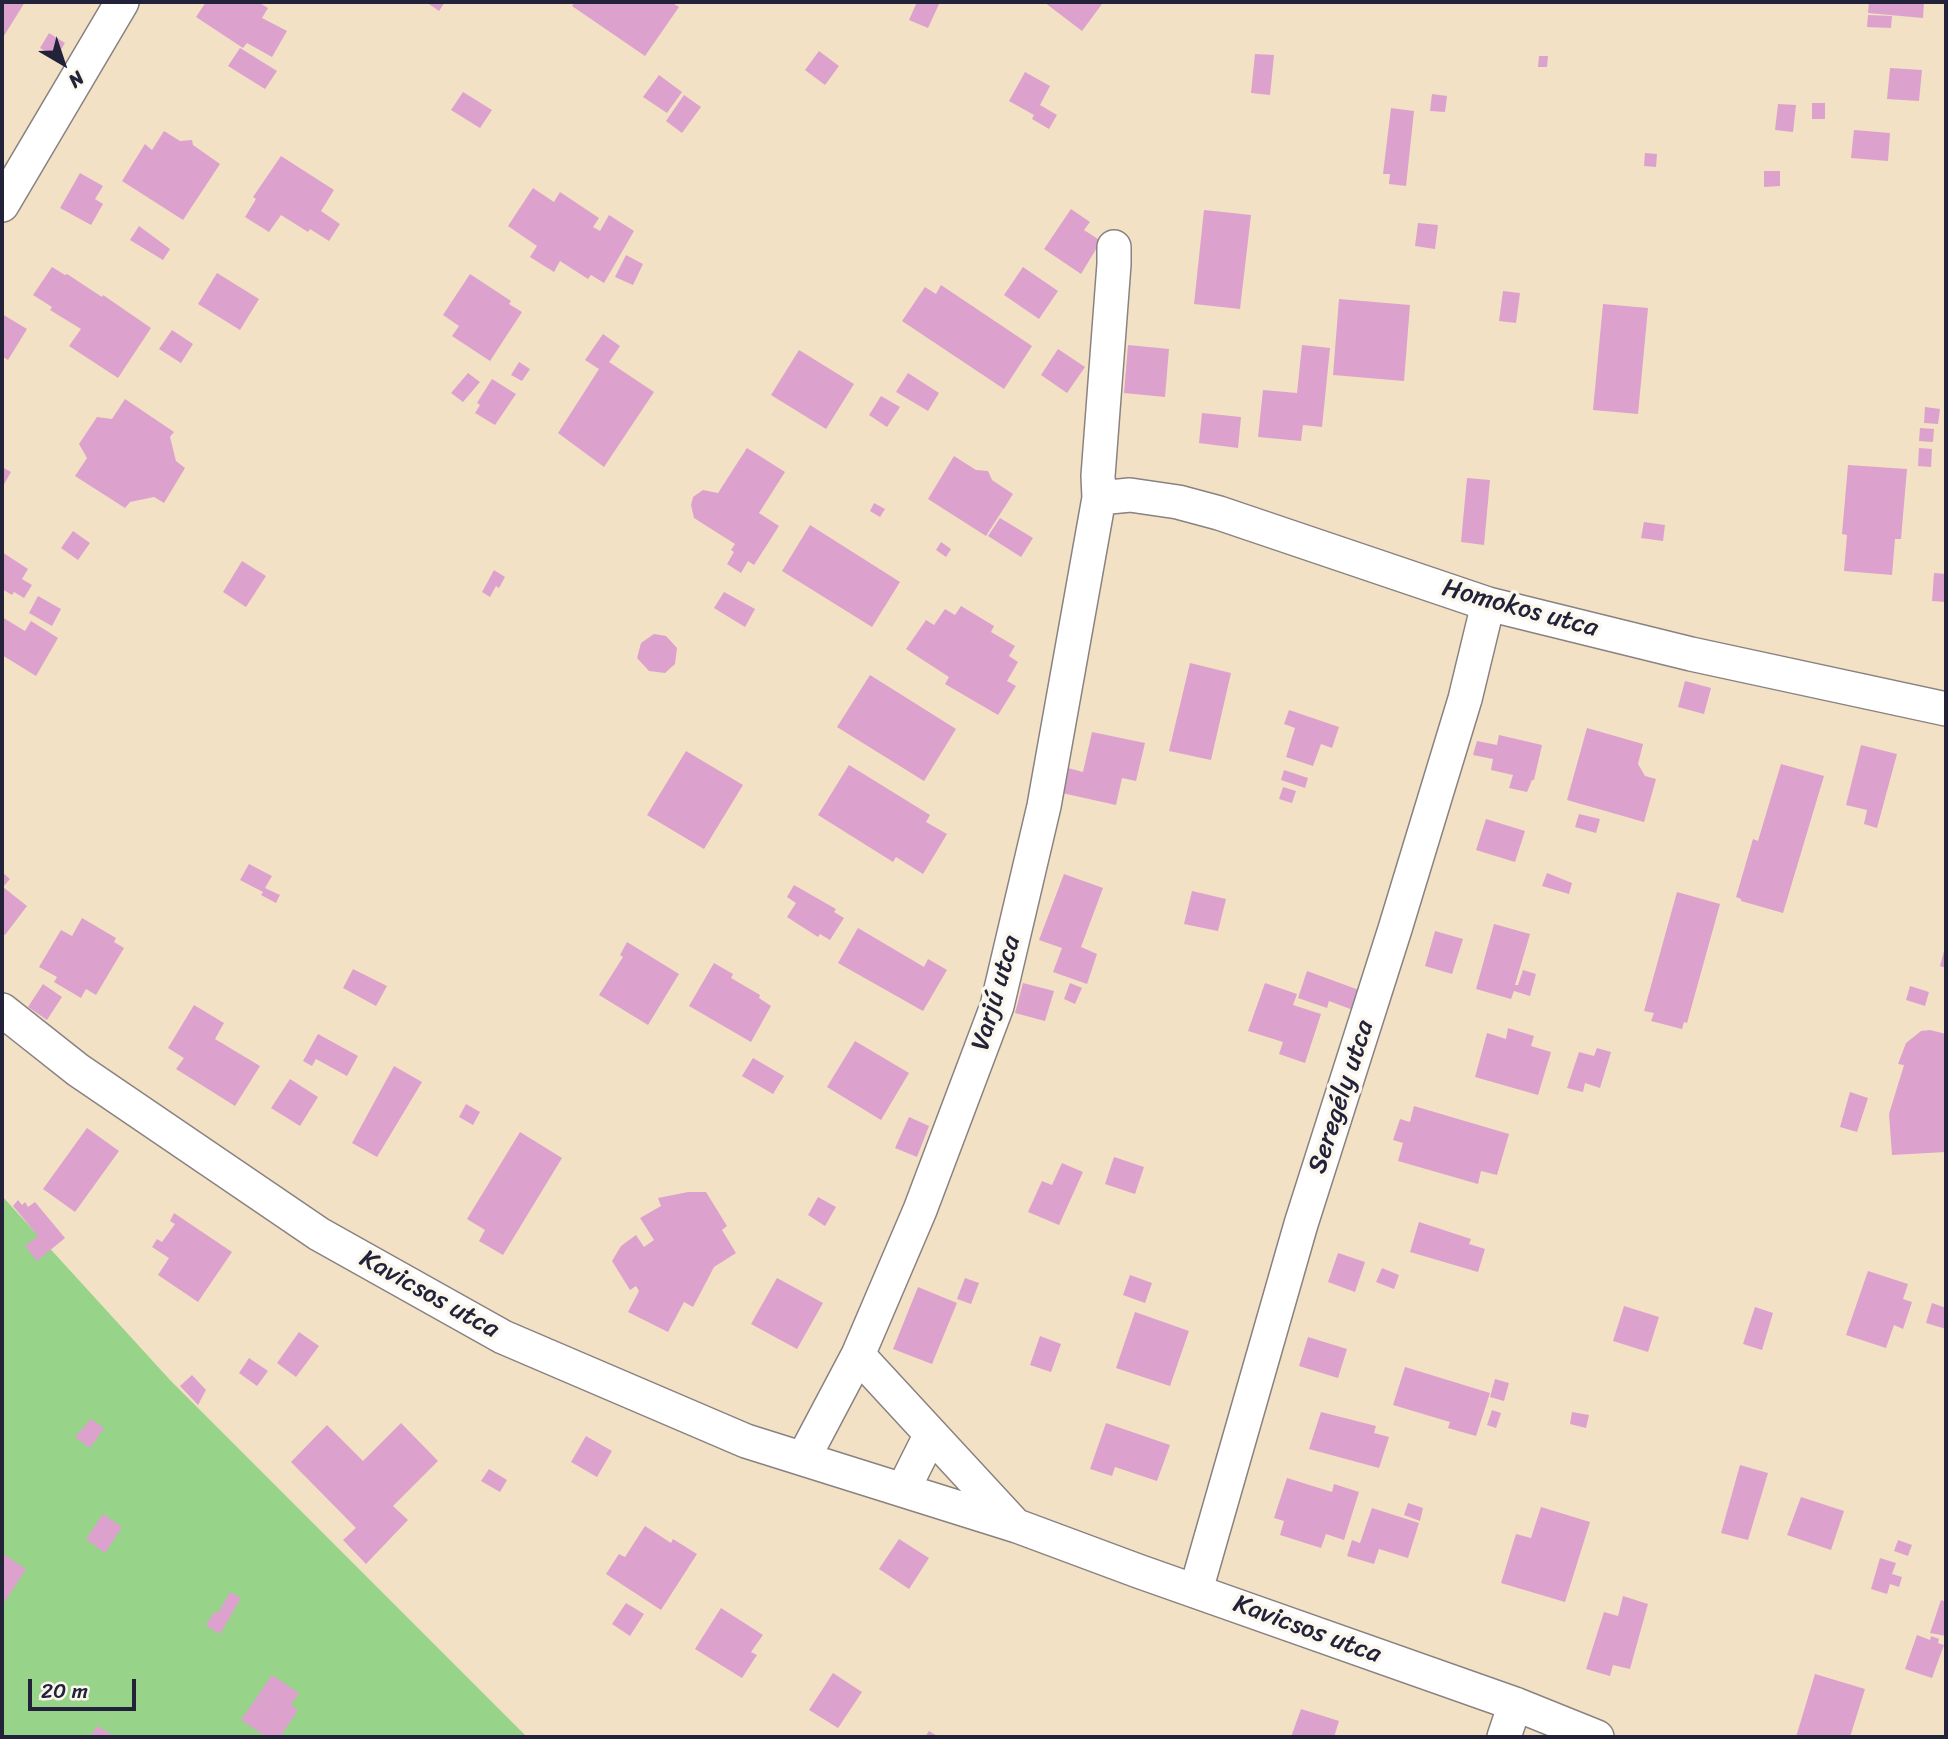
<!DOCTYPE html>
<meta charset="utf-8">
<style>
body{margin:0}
#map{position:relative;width:1948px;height:1739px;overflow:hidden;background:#f2e1c5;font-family:Sriracha,sans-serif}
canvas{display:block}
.frame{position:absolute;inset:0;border:4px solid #22223b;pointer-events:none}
.north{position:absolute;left:28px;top:28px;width:70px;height:70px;-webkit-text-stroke:5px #fbf7ec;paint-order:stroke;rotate:141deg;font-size:19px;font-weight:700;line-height:28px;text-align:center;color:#22223b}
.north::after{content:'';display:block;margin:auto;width:24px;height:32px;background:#22223b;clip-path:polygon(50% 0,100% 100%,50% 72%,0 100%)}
.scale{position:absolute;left:28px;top:1679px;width:108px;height:32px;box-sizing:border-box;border:4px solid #22223b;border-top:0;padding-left:9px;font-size:21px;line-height:24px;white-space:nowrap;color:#22223b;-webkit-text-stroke:5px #fbf7ec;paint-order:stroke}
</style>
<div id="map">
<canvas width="1948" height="1739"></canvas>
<div class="frame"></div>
<div class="north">N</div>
<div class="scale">20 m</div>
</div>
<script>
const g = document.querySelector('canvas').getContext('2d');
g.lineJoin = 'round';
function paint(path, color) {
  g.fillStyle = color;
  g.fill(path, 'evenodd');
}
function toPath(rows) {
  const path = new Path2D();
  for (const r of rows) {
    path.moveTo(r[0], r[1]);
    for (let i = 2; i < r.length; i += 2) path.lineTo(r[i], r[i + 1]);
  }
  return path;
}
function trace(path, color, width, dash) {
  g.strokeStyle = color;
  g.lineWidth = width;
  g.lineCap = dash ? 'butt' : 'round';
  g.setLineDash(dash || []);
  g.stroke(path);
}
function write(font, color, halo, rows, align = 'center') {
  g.font = font + ' Sriracha,sans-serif';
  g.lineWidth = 7;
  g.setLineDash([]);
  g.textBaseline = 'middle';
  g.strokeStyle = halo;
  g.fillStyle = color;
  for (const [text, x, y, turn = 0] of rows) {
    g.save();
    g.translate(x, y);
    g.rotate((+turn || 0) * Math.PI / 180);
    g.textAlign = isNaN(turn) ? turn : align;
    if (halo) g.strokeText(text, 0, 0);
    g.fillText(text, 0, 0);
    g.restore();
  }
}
const green = toPath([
 [2,1196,170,1380,527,1737,2,1737]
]);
const building = toPath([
 [2,2,25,2,2,39],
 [206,2,258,2,268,8,262,18,287,31,272,57,247,43,243,48,196,17],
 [426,2,445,2,439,11],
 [575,2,671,2,679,7,645,56,572,6],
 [917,2,940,2,928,28,909,20],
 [1044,2,1099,2,1102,4,1082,31],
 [1869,2,1924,2,1923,18,1868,13],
 [1868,15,1892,16,1891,28,1867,27],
 [49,33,65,43,56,58,40,48],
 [240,48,277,71,265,89,228,66],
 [819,51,839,66,825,85,805,70],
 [1255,54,1274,55,1270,95,1251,93],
 [1539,56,1548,56,1547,67,1538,67],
 [1890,68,1922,70,1919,101,1887,99],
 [1025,72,1050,86,1040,105,1057,115,1049,129,1032,119,1034,115,1009,101],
 [659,75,682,92,667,113,643,97],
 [463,92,492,110,480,128,451,110],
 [1432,94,1447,96,1445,112,1430,111],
 [684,95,701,107,682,133,666,121],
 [1812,103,1825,103,1825,119,1812,119],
 [1778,104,1796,105,1793,132,1775,130],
 [1391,108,1414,111,1406,186,1389,184,1390,174,1383,174],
 [1854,130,1890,133,1888,161,1851,158],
 [164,131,180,141,192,140,193,145,220,164,183,220,122,181,145,144,152,150],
 [1645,153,1657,154,1656,167,1644,166],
 [281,156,334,190,321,211,340,224,329,241,310,229,308,232,281,215,269,232,245,217,256,199,253,197],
 [1764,171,1780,171,1780,186,1764,187],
 [80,173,103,186,95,199,103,204,91,225,60,208],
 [533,188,554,202,560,192,599,218,593,227,600,231,609,215,634,231,604,283,591,275,588,279,560,261,554,272,530,257,537,246,508,226],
 [1071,209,1090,222,1084,230,1101,241,1081,274,1044,249],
 [1204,210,1251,215,1240,309,1194,304],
 [1418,223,1438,225,1435,249,1415,246],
 [139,226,170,249,163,260,130,240],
 [626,255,643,264,633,285,615,277],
 [52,267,65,275,67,274,102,297,103,295,151,328,118,378,69,346,81,329,50,310,52,307,33,295],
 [1023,267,1058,291,1039,319,1004,295],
 [217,273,259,299,240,330,198,304],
 [470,274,511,301,509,304,522,312,490,361,452,336,459,326,443,315],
 [941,285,1032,346,1004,389,902,321,925,287,936,294],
 [1503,291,1520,293,1516,323,1499,321],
 [1339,299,1410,305,1404,381,1333,375],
 [1603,304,1648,308,1638,414,1593,410],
 [2,314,27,329,8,360,2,356],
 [172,330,193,344,181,363,159,349],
 [603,334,620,346,609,362,654,392,604,467,558,433,599,369,585,360],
 [1128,345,1169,349,1165,397,1124,393],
 [1302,345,1330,348,1322,427,1303,425,1301,441,1258,437,1263,390,1297,393],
 [1058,349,1085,367,1067,393,1041,375],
 [799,350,854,384,826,429,771,395],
 [519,362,530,369,522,381,511,375],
 [468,373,480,382,463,402,451,393],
 [908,373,939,393,928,411,896,392],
 [492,379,516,394,495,425,475,413,480,405,477,403],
 [881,396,900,407,887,427,869,415],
 [125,399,174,432,170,437,176,461,185,468,164,503,154,497,130,502,125,508,75,476,87,458,79,444,97,417,112,419],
 [1925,407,1940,409,1938,424,1924,423],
 [1202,413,1241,417,1238,448,1199,443],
 [1920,428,1934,429,1933,442,1919,441],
 [747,448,785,472,759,513,779,526,754,565,748,561,741,573,727,564,734,552,731,550,735,544,694,518,691,505,693,497,703,490,718,493],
 [1919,448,1932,449,1931,467,1918,466],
 [954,456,976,470,988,471,992,480,1013,494,986,536,928,499],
 [1848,465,1907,469,1901,539,1895,539,1892,575,1844,571,1847,535,1842,534],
 [2,467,11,472,2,488],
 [1467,478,1490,480,1484,545,1461,542],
 [874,503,885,509,880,517,870,511],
 [1000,518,1033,538,1021,557,988,536],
 [1644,522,1665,525,1663,541,1641,538],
 [810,525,900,582,872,627,782,571],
 [73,531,90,543,78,560,61,548],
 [941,542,951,549,946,557,936,550],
 [2,552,28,569,22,579,32,585,24,598,14,592,12,595,2,589],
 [242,561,266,576,246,607,223,592],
 [494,570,505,577,499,588,496,586,490,597,482,592],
 [1934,573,1946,574,1946,602,1932,601],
 [724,592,755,609,745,627,714,608],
 [38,596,61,609,52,626,29,613],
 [961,606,994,626,991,632,1015,646,1009,656,1018,662,1007,681,1016,686,998,715,945,684,949,677,906,649,926,620,934,625,945,609,955,615],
 [2,617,25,631,31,621,58,638,36,676,2,655],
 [654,634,666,636,677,648,675,664,665,673,649,671,637,658,641,643],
 [1190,663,1231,673,1211,760,1169,751],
 [870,675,956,729,924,781,837,727],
 [1685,681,1711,688,1704,714,1678,707],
 [1289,710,1339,727,1332,748,1321,744,1313,766,1286,757,1295,728,1284,724],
 [1587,728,1643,744,1638,764,1645,776,1656,779,1644,822,1567,800],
 [1092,732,1145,743,1136,781,1122,778,1116,805,1062,793,1068,768,1083,772],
 [1499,735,1542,745,1534,780,1532,780,1527,792,1509,788,1513,775,1491,770,1493,759,1473,755,1477,741,1497,745],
 [1861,745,1897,754,1877,828,1864,824,1867,810,1846,805],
 [686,751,743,785,704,849,647,815],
 [1781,764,1824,776,1783,913,1741,901,1741,899,1736,897,1753,839,1758,841],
 [849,765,930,815,926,822,947,834,923,874,896,857,893,862,818,815],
 [1284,770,1308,778,1305,788,1281,780],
 [1283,787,1296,791,1292,803,1279,799],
 [1579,814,1600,819,1596,833,1575,827],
 [1486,819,1525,831,1515,862,1476,850],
 [249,864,272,876,265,888,280,895,276,903,261,895,263,892,240,880],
 [2,872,10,879,3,887,27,906,5,935,2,933],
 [1547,873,1572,883,1569,894,1542,886],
 [1064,874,1103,888,1081,947,1097,954,1087,984,1053,972,1062,948,1039,940],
 [794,885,836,909,834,912,844,918,830,940,820,934,818,937,787,917,796,903,787,897],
 [1192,891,1226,899,1218,931,1184,924],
 [1677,892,1720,904,1687,1023,1684,1022,1682,1029,1651,1021,1654,1013,1644,1011],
 [82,918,116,938,114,942,124,948,96,995,86,989,81,998,54,982,57,977,39,967,61,930,72,936],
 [1494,924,1530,934,1515,985,1518,985,1523,970,1536,974,1530,996,1514,991,1511,999,1476,989],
 [858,928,924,967,928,959,947,970,923,1011,838,963],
 [1435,931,1463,939,1452,974,1425,966],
 [627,942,679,974,648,1025,599,995,623,957,620,955],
 [1945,947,1946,947,1946,968,1940,966],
 [714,963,733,974,731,978,760,995,759,998,771,1006,751,1042,689,1006],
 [353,969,387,986,376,1006,343,988],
 [1307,971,1359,990,1353,1010,1329,1001,1327,1008,1298,998],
 [1023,983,1054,991,1045,1021,1015,1013],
 [1070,983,1082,988,1075,1004,1064,999],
 [1265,983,1297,994,1293,1005,1321,1014,1305,1063,1279,1054,1283,1042,1248,1031],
 [43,984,62,997,47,1020,28,1007],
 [1910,986,1929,992,1925,1006,1906,1000],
 [194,1005,224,1023,215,1039,260,1066,235,1106,176,1069,184,1058,168,1048],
 [1508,1028,1534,1036,1531,1046,1551,1052,1538,1095,1475,1077,1487,1033,1506,1039],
 [1930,1030,1946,1034,1946,1152,1892,1155,1889,1114,1904,1065,1898,1064,1906,1043,1921,1031],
 [318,1034,358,1056,347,1076,316,1059,312,1066,303,1061],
 [855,1041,909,1073,881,1120,827,1087],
 [1597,1048,1611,1052,1600,1088,1585,1083,1583,1092,1567,1088,1579,1052,1594,1056],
 [753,1058,784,1076,773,1094,742,1076],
 [394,1066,422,1082,377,1157,352,1143],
 [290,1079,318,1097,300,1126,271,1108],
 [1850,1092,1868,1098,1857,1132,1840,1127],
 [466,1104,480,1112,473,1125,459,1117],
 [1414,1106,1509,1134,1497,1175,1481,1171,1478,1184,1398,1161,1403,1143,1393,1140,1400,1119,1410,1122],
 [909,1117,929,1126,917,1157,895,1148],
 [87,1128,119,1151,75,1212,43,1189],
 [520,1132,562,1158,503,1255,479,1241,485,1230,467,1219],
 [1114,1157,1144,1167,1135,1194,1105,1184],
 [1062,1163,1083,1172,1059,1225,1028,1212,1042,1181,1052,1185],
 [688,1192,706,1192,727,1226,722,1230,736,1253,714,1267,693,1307,684,1302,668,1332,628,1312,639,1291,636,1286,630,1290,612,1261,621,1246,636,1235,644,1247,654,1240,640,1218,661,1206,658,1198],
 [818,1197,836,1207,825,1226,808,1215],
 [18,1200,22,1205,25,1202,28,1207,35,1202,65,1238,37,1261,25,1246,38,1236,13,1206],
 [174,1213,232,1252,198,1302,158,1275,169,1258,152,1247,157,1239,162,1242,175,1224,170,1221],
 [1419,1222,1471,1239,1469,1244,1485,1249,1478,1272,1410,1252],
 [1338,1253,1365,1262,1355,1292,1328,1282],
 [1382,1268,1399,1275,1394,1289,1376,1282],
 [1868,1271,1908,1284,1903,1299,1912,1302,1903,1329,1894,1325,1886,1348,1846,1335],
 [1130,1275,1152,1283,1145,1303,1123,1295],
 [777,1278,823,1303,797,1349,751,1324],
 [965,1278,979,1283,971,1304,957,1299],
 [918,1287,957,1303,932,1364,893,1349],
 [1932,1303,1946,1308,1946,1329,1926,1323],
 [1624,1306,1659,1317,1648,1352,1613,1341],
 [1755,1307,1773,1313,1762,1350,1743,1344],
 [1135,1312,1189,1331,1170,1386,1116,1368],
 [299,1332,319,1346,296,1377,277,1363],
 [1040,1336,1061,1344,1051,1372,1030,1365],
 [1308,1337,1347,1349,1338,1378,1299,1366],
 [249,1358,268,1371,257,1386,239,1373],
 [1405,1367,1490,1393,1476,1436,1448,1428,1450,1422,1393,1405],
 [192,1375,206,1390,198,1405,180,1386],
 [1495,1379,1509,1383,1504,1401,1490,1397],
 [1492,1410,1501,1413,1496,1428,1487,1425],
 [1321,1412,1376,1426,1374,1433,1389,1437,1379,1468,1309,1449],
 [1572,1412,1589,1415,1586,1428,1570,1424],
 [91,1419,104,1428,90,1448,75,1437],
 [401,1423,438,1461,393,1506,408,1520,366,1564,343,1540,356,1528,291,1462,327,1425,363,1461],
 [1106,1423,1170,1445,1157,1481,1115,1467,1112,1476,1090,1469],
 [586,1436,612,1451,597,1477,571,1462],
 [1740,1465,1768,1473,1748,1540,1721,1533],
 [489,1469,507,1480,500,1492,481,1481],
 [1287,1478,1332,1492,1334,1484,1359,1492,1344,1540,1326,1534,1321,1548,1280,1535,1284,1521,1274,1518],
 [1801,1497,1844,1511,1831,1550,1787,1535],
 [1408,1503,1423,1508,1420,1521,1404,1515],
 [1541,1507,1590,1522,1565,1602,1501,1583,1516,1534,1531,1538],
 [1372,1508,1419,1523,1408,1558,1379,1549,1374,1564,1347,1556,1352,1540,1360,1543],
 [103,1514,122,1527,105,1553,86,1539],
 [645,1526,671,1543,673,1539,697,1554,661,1610,606,1574,619,1554,625,1557],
 [899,1539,929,1558,909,1589,879,1569],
 [1898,1540,1912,1545,1908,1556,1894,1551],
 [2,1553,26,1569,2,1606],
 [1880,1558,1896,1563,1892,1574,1902,1577,1899,1587,1890,1584,1887,1594,1871,1589],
 [230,1592,241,1598,220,1634,206,1626,214,1612,218,1613],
 [1623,1596,1648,1604,1630,1669,1613,1665,1610,1676,1586,1669,1604,1612,1618,1616],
 [1941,1600,1946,1602,1946,1636,1930,1633],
 [626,1603,644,1614,630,1636,612,1624],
 [721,1608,763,1635,751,1652,757,1655,742,1678,695,1649],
 [1917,1635,1930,1640,1931,1636,1939,1639,1938,1643,1944,1645,1932,1678,1905,1669],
 [833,1673,862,1692,838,1728,809,1710],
 [1815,1674,1865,1689,1850,1737,1796,1737],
 [272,1675,299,1693,291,1705,298,1710,280,1737,267,1737,241,1720],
 [1301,1709,1339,1721,1334,1737,1291,1737],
 [97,1726,116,1737,90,1737],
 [929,1731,939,1737,925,1737]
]);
const minor = toPath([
 [2,205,122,2],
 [1099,498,1130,495,1178,502,1219,513,1488,604,1691,654,1946,709],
 [2,1010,78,1070,319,1234,503,1337,746,1441,1017,1526,1138,1571,1515,1704,1597,1737],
 [858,1355,1015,1525],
 [803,1459,858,1355,920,1210,997,1006,1044,806,1099,498,1098,476,1114,264,1114,247],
 [903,1490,931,1434],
 [1196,1590,1301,1224,1395,929,1465,699,1488,604],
 [1504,1737,1515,1704]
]);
const streetNames = [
 ["Homokos utca",1520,609,15],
 ["Varjú utca",997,993,-74],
 ["Seregély utca",1342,1097,-72],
 ["Kavicsos utca",429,1295,29],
 ["Kavicsos utca",1307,1630,20]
];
paint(green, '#97d388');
paint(building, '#dca2cd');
trace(minor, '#8a8280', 36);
trace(minor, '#fff', 33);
write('26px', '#22223b', '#fbf7ec', streetNames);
</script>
